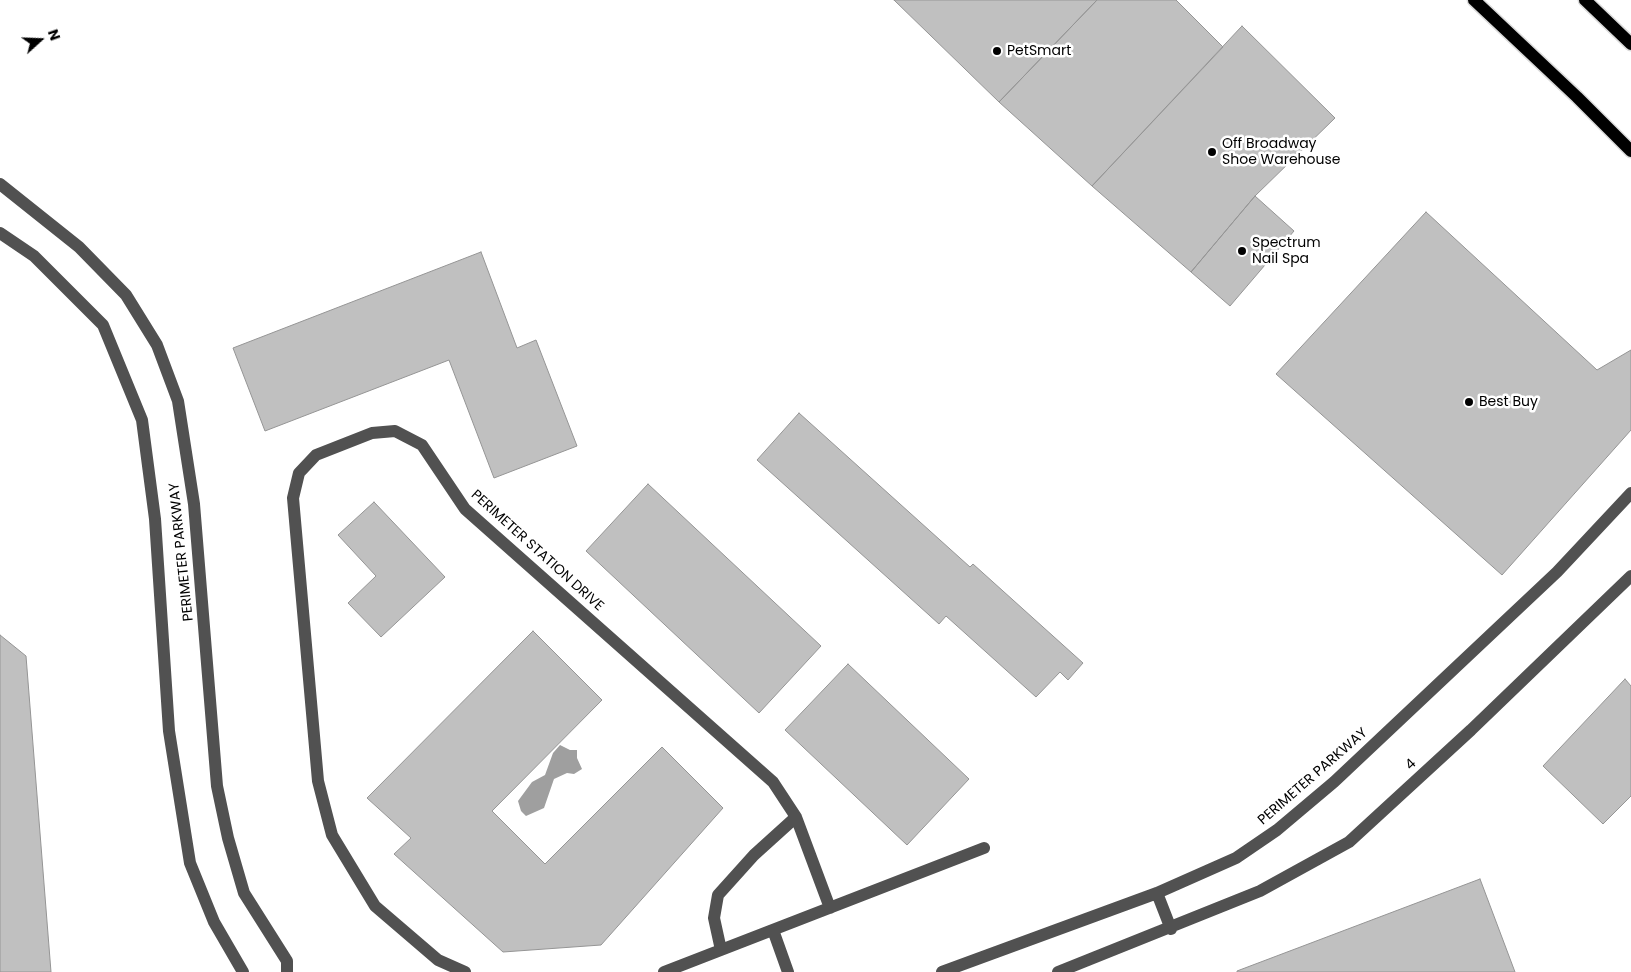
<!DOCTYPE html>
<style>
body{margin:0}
#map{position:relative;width:1631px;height:972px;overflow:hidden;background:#fff;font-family:Poppins,sans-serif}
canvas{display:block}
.north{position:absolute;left:15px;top:15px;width:50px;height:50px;-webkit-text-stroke:4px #fff;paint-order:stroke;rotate:70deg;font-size:14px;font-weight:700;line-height:20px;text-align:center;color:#000}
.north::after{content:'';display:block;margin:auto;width:18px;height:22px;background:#000;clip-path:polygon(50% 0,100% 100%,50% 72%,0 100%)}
</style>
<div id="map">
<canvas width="1631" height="972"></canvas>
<div class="north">N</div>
</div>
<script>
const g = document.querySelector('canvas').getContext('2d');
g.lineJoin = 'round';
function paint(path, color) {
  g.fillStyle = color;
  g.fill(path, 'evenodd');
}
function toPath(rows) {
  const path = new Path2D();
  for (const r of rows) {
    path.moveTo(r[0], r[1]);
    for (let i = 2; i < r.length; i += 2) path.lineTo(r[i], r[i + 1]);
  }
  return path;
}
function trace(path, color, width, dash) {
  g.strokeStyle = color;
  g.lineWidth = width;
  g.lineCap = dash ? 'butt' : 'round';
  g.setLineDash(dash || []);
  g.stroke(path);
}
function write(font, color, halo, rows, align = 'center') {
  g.font = font + ' Poppins,sans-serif';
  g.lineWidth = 5;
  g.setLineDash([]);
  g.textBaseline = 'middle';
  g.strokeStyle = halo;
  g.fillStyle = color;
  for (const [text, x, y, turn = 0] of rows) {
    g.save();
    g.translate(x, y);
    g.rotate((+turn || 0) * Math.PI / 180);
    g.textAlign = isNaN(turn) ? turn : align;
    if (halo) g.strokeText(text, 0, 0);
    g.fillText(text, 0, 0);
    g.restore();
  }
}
const water = toPath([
 [560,745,570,750,577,750,577,758,582,769,574,774,567,773,554,779,544,808,526,816,521,811,518,801,532,782,545,775,553,753]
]);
const building = toPath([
 [894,0,1097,0,999,102,894,0],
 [1097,0,1176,0,1223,47,1092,186,999,102,1097,0],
 [1242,26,1335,118,1255,196,1191,272,1092,186,1242,26],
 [1255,196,1294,231,1230,306,1191,272,1255,196],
 [1426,212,1597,370,1631,350,1631,430,1502,575,1276,374,1426,212],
 [481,252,517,348,536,340,577,446,494,478,449,360,265,431,233,348,481,252],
 [799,413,970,567,973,564,1083,663,1068,680,1060,672,1036,697,946,616,939,624,757,460,799,413],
 [648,484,821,646,759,713,586,551,648,484],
 [374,502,445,577,381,637,348,603,376,576,338,535,374,502],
 [533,631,602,700,492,811,545,864,662,747,723,808,601,945,503,952,394,854,411,838,367,798,533,631],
 [0,635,26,656,51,972,0,972,0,635],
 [848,664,969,779,907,845,785,730,848,664],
 [1625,679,1631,686,1631,796,1603,824,1543,766,1625,679],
 [1480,879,1515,972,1237,972,1237,971,1480,879]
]);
const minor = toPath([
 [0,184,79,247,126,295,157,345,178,401,194,504,217,786,228,838,244,893,287,961,287,972],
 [0,233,34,256,103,325,142,420,155,519,169,731,190,863,214,922,243,972],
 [1157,893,1171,929],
 [773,930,788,972],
 [721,950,714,918,718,895,754,855,796,817],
 [465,972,438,960,375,906,332,835,318,781,293,498,299,473,316,455,372,433,395,431,422,445,465,509,773,782,796,817,830,908],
 [664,972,984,848],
 [942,972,1157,893,1236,858,1277,830,1334,782,1557,572,1631,493],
 [1058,972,1260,891,1349,842,1471,730,1631,576]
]);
const major = toPath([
 [1474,0,1577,97,1631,151],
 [1585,0,1631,44]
]);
const markers = [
 [997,51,5,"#000"],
 [1212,152,5,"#000"],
 [1242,251,5,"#000"],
 [1469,402,5,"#000"]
];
const poiNames = [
 ["PetSmart",1007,51],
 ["Off Broadway",1222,144],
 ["Shoe Warehouse",1222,160],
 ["Spectrum",1252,243],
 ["Nail Spa",1252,259],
 ["Best Buy",1479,402]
];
const streetNames = [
 ["PERIMETER STATION DRIVE",537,551,42],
 ["PERIMETER PARKWAY",182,552,-96],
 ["4",1411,765,-43],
 ["PERIMETER PARKWAY",1313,777,-41]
];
paint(water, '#9f9f9f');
paint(building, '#c0c0c0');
trace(building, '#959595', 1);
trace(major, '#dbdbdb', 15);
trace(minor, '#515151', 12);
trace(major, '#000', 12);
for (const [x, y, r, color] of markers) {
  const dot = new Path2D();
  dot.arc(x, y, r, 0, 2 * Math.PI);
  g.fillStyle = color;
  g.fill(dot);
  trace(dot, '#fff', 2);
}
write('14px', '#000', '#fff', poiNames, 'left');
write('14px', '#000', '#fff', streetNames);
</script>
